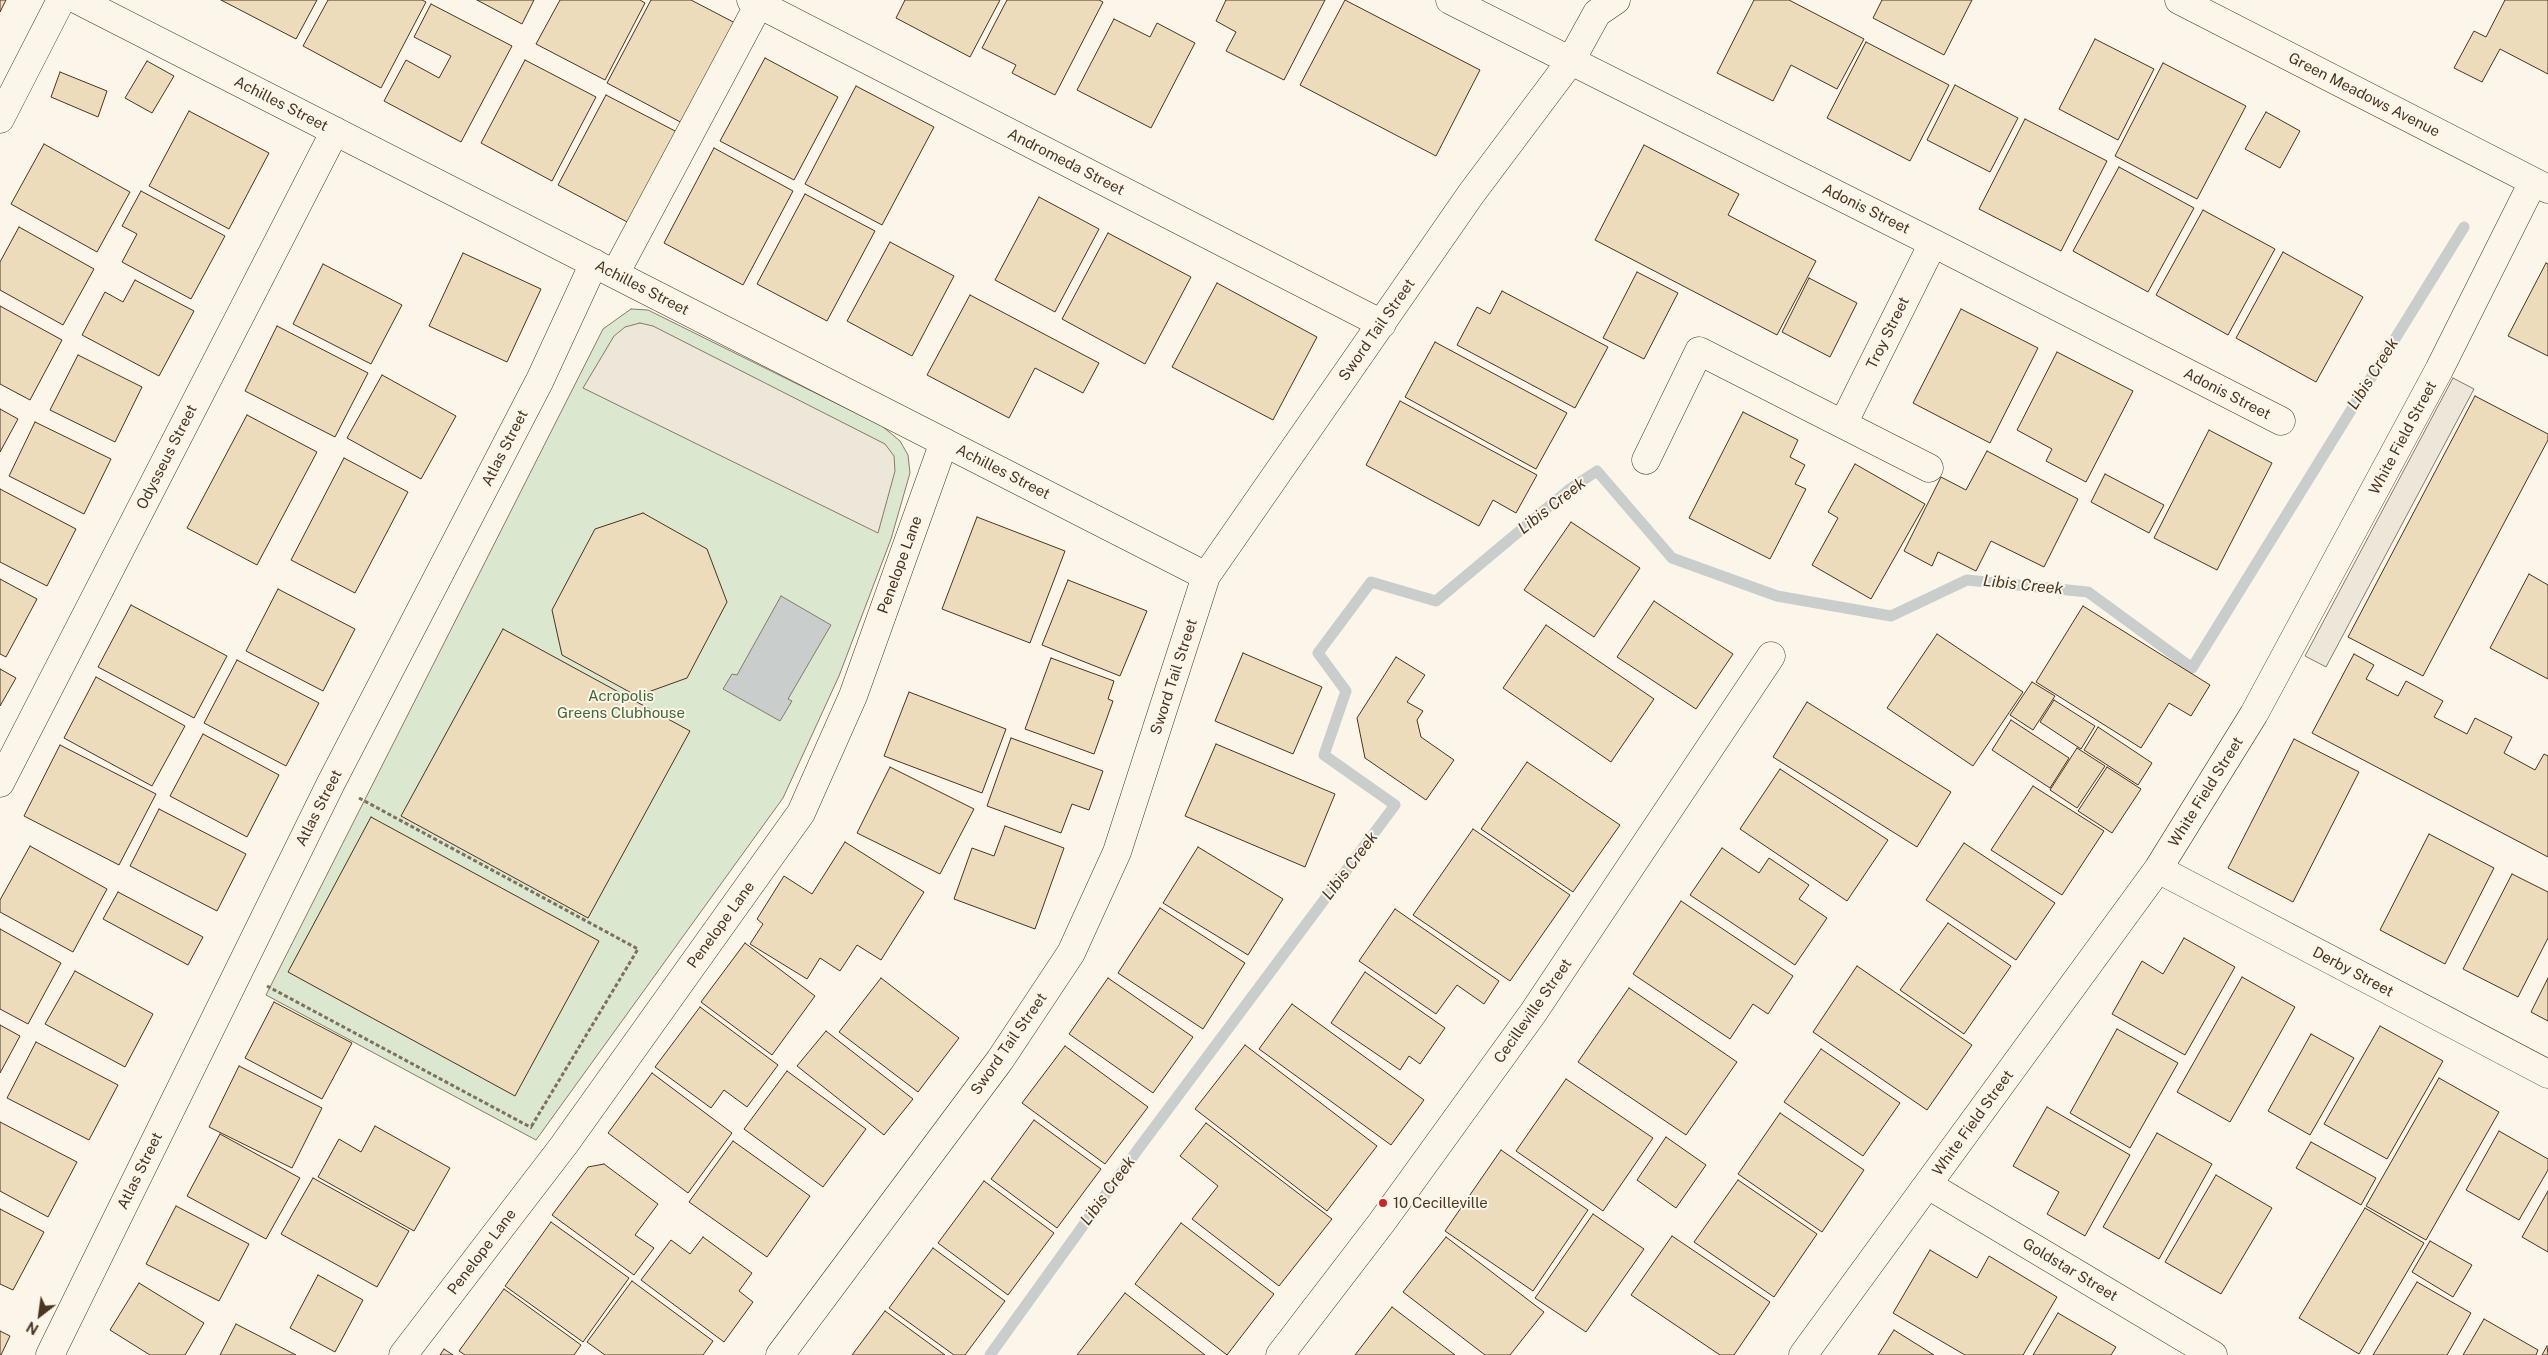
<!DOCTYPE html>
<style>
body{margin:0}
#map{position:relative;width:2548px;height:1355px;overflow:hidden;background:#fbf6e9;font-family:"Public Sans",sans-serif}
canvas{display:block}
.north{position:absolute;left:15px;top:1290px;width:50px;height:50px;-webkit-text-stroke:4px #fbf6e9;paint-order:stroke;rotate:210deg;font-size:14px;font-weight:700;line-height:20px;text-align:center;color:#4a3520}
.north::after{content:'';display:block;margin:auto;width:18px;height:22px;background:#4a3520;clip-path:polygon(50% 0,100% 100%,50% 72%,0 100%)}
</style>
<div id="map">
<canvas width="2548" height="1355"></canvas>
<div class="north">N</div>
</div>
<script>
const g = document.querySelector('canvas').getContext('2d');
g.lineJoin = 'round';
function paint(path, color) {
  g.fillStyle = color;
  g.fill(path, 'evenodd');
}
function toPath(rows) {
  const path = new Path2D();
  for (const r of rows) {
    path.moveTo(r[0], r[1]);
    for (let i = 2; i < r.length; i += 2) path.lineTo(r[i], r[i + 1]);
  }
  return path;
}
function trace(path, color, width, dash) {
  g.strokeStyle = color;
  g.lineWidth = width;
  g.lineCap = dash ? 'butt' : 'round';
  g.setLineDash(dash || []);
  g.stroke(path);
}
function write(font, color, halo, rows, align = 'center') {
  g.font = font + ' "Public Sans",sans-serif';
  g.lineWidth = 4;
  g.setLineDash([]);
  g.textBaseline = 'middle';
  g.strokeStyle = halo;
  g.fillStyle = color;
  for (const [text, x, y, turn = 0] of rows) {
    g.save();
    g.translate(x, y);
    g.rotate((+turn || 0) * Math.PI / 180);
    g.textAlign = isNaN(turn) ? turn : align;
    if (halo) g.strokeText(text, 0, 0);
    g.fillText(text, 0, 0);
    g.restore();
  }
}
const green = toPath([
 [631,309,648,310,882,426,900,441,908,455,910,473,891,539,839,676,783,798,536,1140,266,995,603,329,631,309]
]);
const parking = toPath([
 [640,323,653,326,885,444,894,456,895,471,878,533,583,388,614,336,625,327,640,323],
 [2453,378,2474,389,2326,667,2305,656,2453,378]
]);
const water = toPath([
 [781,596,831,625,788,699,792,701,780,721,723,689,732,674,737,675,781,596]
]);
const stream = toPath([
 [990,1355,1139,1148,1395,805,1324,755,1346,691,1318,653,1371,582,1436,601,1571,488,1597,471,1672,558,1777,596,1891,616,1967,580,2088,592,2192,668,2464,227]
]);
const building = toPath([
 [0,0,6,0,0,12,0,0],
 [221,0,317,0,296,39,221,0],
 [328,0,422,0,426,2,381,88,303,46,328,0],
 [477,0,534,0,522,24,477,0],
 [560,0,640,0,645,3,605,80,536,44,560,0],
 [651,0,691,0,739,25,686,125,607,83,651,0],
 [905,0,1000,0,970,57,896,18,905,0],
 [1007,0,1099,0,1103,2,1055,95,1012,73,1016,65,982,48,1007,0],
 [1226,0,1325,0,1284,80,1226,51,1236,32,1216,21,1226,0],
 [1345,0,1480,70,1436,156,1300,85,1345,0],
 [1754,0,1789,0,1864,39,1837,89,1791,65,1773,101,1717,73,1754,0],
 [1882,0,1972,0,1944,55,1873,18,1882,0],
 [2505,0,2548,0,2548,74,2500,49,2482,82,2454,68,2474,31,2486,37,2505,0],
 [431,4,512,46,461,142,384,101,406,60,439,78,451,56,414,37,431,4],
 [1114,19,1150,37,1157,23,1195,43,1151,128,1077,90,1114,19],
 [2095,39,2154,69,2118,140,2059,109,2095,39],
 [1866,42,1949,85,1910,161,1827,118,1866,42],
 [765,58,838,97,794,180,720,141,765,58],
 [525,60,596,97,552,181,481,143,525,60],
 [147,61,174,76,152,113,125,98,147,61],
 [2163,63,2246,106,2197,199,2115,156,2163,63],
 [60,72,107,91,98,117,51,97,60,72],
 [1955,85,2018,118,1990,172,1927,140,1955,85],
 [856,86,934,127,882,225,805,184,856,86],
 [606,95,677,132,629,223,558,185,606,95],
 [189,111,269,153,229,229,149,186,189,111],
 [2266,112,2300,131,2280,168,2245,149,2266,112],
 [2025,119,2107,161,2061,251,1979,209,2025,119],
 [44,144,130,192,97,252,11,204,44,144],
 [1644,145,1739,194,1728,215,1816,261,1777,335,1595,240,1644,145],
 [714,148,793,191,743,285,664,243,714,148],
 [2119,167,2194,208,2148,292,2073,251,2119,167],
 [141,191,225,236,191,299,122,262,137,234,122,226,141,191],
 [805,194,875,231,827,321,757,284,805,194],
 [1039,197,1099,229,1055,312,995,280,1039,197],
 [2203,210,2275,249,2228,335,2156,295,2203,210],
 [19,227,94,269,63,325,0,290,0,262,19,227],
 [1108,233,1191,277,1145,364,1062,319,1108,233],
 [890,242,954,276,912,356,847,321,890,242],
 [2283,252,2363,297,2316,382,2236,338,2283,252],
 [463,253,541,289,507,362,429,326,463,253],
 [2546,263,2548,264,2548,356,2508,336,2546,263],
 [323,264,402,305,371,364,293,324,323,264],
 [1637,272,1678,293,1644,359,1603,338,1637,272],
 [1809,278,1857,303,1830,357,1782,332,1809,278],
 [135,280,194,311,159,376,82,335,105,292,123,302,135,280],
 [1217,283,1317,337,1273,420,1172,367,1217,283],
 [1502,291,1608,347,1575,408,1457,345,1477,307,1490,314,1502,291],
 [970,295,1099,363,1083,393,1035,368,1009,418,927,375,970,295],
 [0,306,62,340,30,400,0,384,0,306],
 [1961,309,2038,348,1990,443,1913,403,1961,309],
 [277,326,368,373,335,437,245,391,277,326],
 [1435,342,1567,413,1536,469,1405,397,1435,342],
 [2057,352,2133,391,2086,482,2046,461,2052,449,2017,430,2057,352],
 [78,355,142,387,115,442,50,410,78,355],
 [382,375,456,416,421,479,347,438,382,375],
 [2475,396,2548,434,2548,440,2423,676,2348,637,2475,396],
 [1400,401,1537,475,1516,513,1493,500,1479,526,1366,465,1400,401],
 [0,409,18,419,0,452,0,409],
 [1743,412,1798,440,1790,457,1805,465,1795,484,1806,489,1770,559,1689,518,1743,412],
 [247,415,317,452,257,565,187,528,247,415],
 [35,422,111,459,84,514,9,476,35,422],
 [2209,430,2272,463,2217,570,2154,538,2209,430],
 [1987,451,2078,499,2044,567,1991,541,1976,571,1938,552,1932,566,1904,551,1941,477,1966,490,1987,451],
 [344,458,408,492,355,593,291,560,344,458],
 [1855,464,1925,504,1871,599,1812,565,1838,518,1828,512,1855,464],
 [2105,474,2164,505,2149,533,2091,502,2105,474],
 [0,489,76,529,47,586,0,562,0,489],
 [643,513,707,549,727,602,687,678,637,696,562,655,552,610,595,529,643,513],
 [977,517,1065,551,1030,643,942,609,977,517],
 [1571,522,1640,568,1594,637,1524,590,1571,522],
 [2529,574,2548,585,2548,679,2490,648,2529,574],
 [0,579,37,599,6,657,0,654,0,579],
 [1068,580,1147,611,1120,676,1042,645,1068,580],
 [278,589,355,629,323,691,246,651,278,589],
 [1654,601,1733,654,1696,709,1617,657,1654,601],
 [131,605,227,656,194,718,98,667,131,605],
 [2083,606,2210,685,2191,716,2169,703,2141,748,2036,682,2083,606],
 [1546,625,1654,699,1611,762,1503,688,1546,625],
 [503,629,690,731,588,918,401,816,503,629],
 [1937,634,2023,692,1973,766,1887,708,1937,634],
 [1243,653,1322,687,1293,754,1215,721,1243,653],
 [2354,654,2374,665,2366,679,2398,696,2406,681,2443,701,2434,717,2467,734,2475,718,2512,737,2504,753,2535,770,2544,754,2548,756,2548,857,2312,733,2354,654],
 [1396,657,1425,675,1407,702,1423,711,1417,720,1421,737,1454,760,1426,800,1365,758,1357,718,1396,657],
 [1051,658,1114,681,1108,699,1113,701,1094,754,1025,729,1051,658],
 [237,660,319,703,286,766,204,723,237,660],
 [0,669,16,678,0,706,0,669],
 [96,677,185,726,152,786,64,738,96,677],
 [2032,682,2055,696,2033,730,2010,715,2032,682],
 [909,692,1006,729,982,793,884,756,909,692],
 [2054,700,2095,726,2081,749,2040,722,2054,700],
 [1807,702,1951,792,1917,847,1773,757,1807,702],
 [2011,720,2069,758,2050,788,1992,750,2011,720],
 [2098,727,2152,763,2138,785,2084,750,2098,727],
 [203,734,279,775,247,837,170,796,203,734],
 [1011,738,1103,771,1089,810,1072,804,1061,833,987,806,1011,738],
 [2294,739,2359,772,2293,902,2228,868,2294,739],
 [1216,744,1335,794,1305,867,1185,816,1216,744],
 [60,745,156,794,119,865,24,816,60,745],
 [2077,748,2105,766,2077,808,2050,790,2077,748],
 [1527,762,1620,825,1573,892,1481,829,1527,762],
 [890,767,974,809,940,874,857,833,890,767],
 [2107,767,2141,789,2112,833,2078,811,2107,767],
 [1780,769,1888,840,1847,901,1740,829,1780,769],
 [2033,786,2104,831,2062,895,1991,850,2033,786],
 [159,809,246,854,217,911,130,866,159,809],
 [371,817,599,941,515,1096,288,972,371,817],
 [1005,826,1064,848,1035,929,954,899,972,848,994,856,1005,826],
 [1473,829,1570,895,1510,981,1413,915,1473,829],
 [2429,834,2494,868,2445,964,2380,930,2429,834],
 [845,842,924,892,881,960,857,945,840,971,820,958,807,979,750,944,763,924,757,919,784,876,812,894,845,842],
 [1964,843,2055,903,2016,960,1926,900,1964,843],
 [30,846,107,889,73,952,0,912,0,900,30,846],
 [1198,847,1283,899,1248,955,1163,903,1198,847],
 [1722,848,1759,873,1769,858,1809,885,1799,899,1827,918,1795,965,1690,895,1722,848],
 [2512,874,2548,892,2548,938,2518,997,2463,969,2512,874],
 [118,892,203,937,188,965,103,919,118,892],
 [1681,901,1793,976,1768,1014,1753,1004,1730,1039,1633,974,1681,901],
 [1160,908,1245,963,1203,1029,1118,973,1160,908],
 [1395,909,1499,981,1484,1004,1457,985,1436,1014,1359,961,1395,909],
 [1948,923,2011,966,1964,1034,1900,990,1948,923],
 [0,929,61,963,28,1024,0,1009,0,929],
 [2184,938,2235,967,2185,1055,2112,1014,2142,961,2163,974,2184,938],
 [745,943,815,996,772,1055,701,1002,745,943],
 [1857,966,1972,1045,1927,1110,1813,1032,1857,966],
 [75,971,153,1014,125,1067,45,1024,75,971],
 [1365,972,1445,1028,1420,1064,1409,1056,1400,1070,1331,1023,1365,972],
 [2242,977,2295,1007,2230,1122,2177,1092,2242,977],
 [881,978,959,1038,918,1092,839,1032,881,978],
 [1108,978,1193,1037,1153,1093,1069,1034,1108,978],
 [2548,978,2548,1021,2531,1012,2548,978],
 [1629,988,1737,1062,1686,1135,1578,1062,1629,988],
 [274,1002,352,1043,322,1099,245,1058,274,1002],
 [1292,1004,1424,1100,1391,1145,1259,1049,1292,1004],
 [700,1007,778,1065,747,1107,724,1090,711,1108,655,1067,700,1007],
 [0,1025,20,1036,0,1073,0,1025],
 [2380,1026,2443,1061,2387,1159,2324,1124,2380,1026],
 [2117,1029,2178,1063,2130,1148,2070,1113,2117,1029],
 [826,1031,913,1099,884,1135,797,1066,826,1031],
 [2311,1034,2354,1058,2310,1135,2268,1111,2311,1034],
 [36,1042,118,1085,89,1140,7,1098,36,1042],
 [1245,1045,1377,1146,1327,1211,1195,1109,1245,1045],
 [1065,1046,1148,1107,1105,1164,1022,1103,1065,1046],
 [1821,1049,1900,1103,1863,1156,1784,1102,1821,1049],
 [239,1066,322,1108,292,1168,209,1127,239,1066],
 [787,1071,866,1129,823,1187,744,1129,787,1071],
 [652,1073,732,1133,688,1193,608,1133,652,1073],
 [2439,1078,2499,1112,2426,1240,2366,1206,2439,1078],
 [1566,1079,1653,1138,1603,1211,1516,1151,1566,1079],
 [2047,1107,2130,1155,2085,1236,2047,1214,2059,1192,2013,1166,2047,1107],
 [1780,1113,1864,1170,1822,1232,1738,1174,1780,1113],
 [1034,1120,1101,1169,1057,1228,991,1179,1034,1120],
 [0,1122,77,1162,48,1217,0,1191,0,1122],
 [1206,1123,1332,1219,1279,1286,1192,1219,1218,1186,1180,1156,1206,1123],
 [375,1126,450,1168,414,1231,318,1177,339,1139,361,1152,375,1126],
 [2499,1131,2548,1159,2548,1170,2519,1220,2466,1190,2499,1131],
 [2157,1133,2212,1164,2159,1259,2103,1227,2157,1133],
 [220,1134,300,1178,266,1239,187,1196,220,1134],
 [1666,1137,1706,1165,1676,1208,1637,1180,1666,1137],
 [733,1141,810,1196,767,1257,689,1202,733,1141],
 [2311,1142,2376,1178,2361,1205,2296,1168,2311,1142],
 [1501,1150,1588,1210,1533,1291,1445,1231,1501,1150],
 [604,1164,658,1204,635,1235,654,1248,634,1275,552,1215,588,1167,604,1164],
 [2216,1175,2272,1208,2221,1294,2165,1262,2216,1175],
 [313,1178,409,1231,377,1287,281,1234,313,1178],
 [1738,1180,1817,1234,1774,1297,1694,1242,1738,1180],
 [984,1181,1054,1233,1008,1295,938,1243,984,1181],
 [2548,1191,2548,1252,2522,1237,2548,1191],
 [176,1206,249,1244,219,1301,146,1264,176,1206],
 [2365,1208,2424,1243,2359,1354,2299,1318,2365,1208],
 [0,1209,44,1232,13,1290,0,1284,0,1209],
 [1593,1214,1644,1249,1586,1332,1535,1298,1593,1214],
 [551,1222,629,1278,583,1342,505,1286,551,1222],
 [1181,1223,1274,1294,1227,1355,1135,1284,1181,1223],
 [1672,1236,1770,1302,1734,1355,1720,1355,1631,1295,1672,1236],
 [703,1237,752,1273,739,1291,753,1302,724,1342,641,1280,671,1240,690,1254,703,1237],
 [1446,1237,1544,1312,1510,1355,1485,1355,1403,1292,1446,1237],
 [2430,1241,2472,1265,2453,1297,2412,1272,2430,1241],
 [933,1248,1005,1301,965,1355,954,1355,889,1308,933,1248],
 [1930,1250,1977,1278,1989,1256,2057,1297,2023,1355,1965,1355,1893,1313,1930,1250],
 [318,1275,363,1300,335,1352,290,1328,318,1275],
 [632,1281,713,1341,703,1355,605,1355,587,1342,632,1281],
 [2417,1282,2471,1313,2447,1355,2373,1355,2417,1282],
 [139,1283,204,1323,185,1355,150,1355,110,1330,139,1283],
 [504,1289,581,1345,574,1355,465,1355,459,1351,504,1289],
 [1125,1293,1205,1355,1077,1355,1125,1293],
 [1392,1307,1455,1355,1355,1355,1392,1307],
 [885,1311,945,1355,852,1355,885,1311],
 [2058,1313,2116,1347,2111,1355,2033,1355,2058,1313],
 [2484,1319,2538,1350,2536,1355,2463,1355,2484,1319],
 [236,1324,296,1355,220,1355,236,1324],
 [1894,1330,1934,1355,1878,1355,1894,1330],
 [0,1331,10,1336,1,1355,0,1355,0,1331],
 [2547,1346,2548,1355,2542,1355,2547,1346],
 [444,1349,453,1355,440,1355,444,1349]
]);
const path = toPath([
 [359,798,638,949,531,1127],
 [267,986,532,1128]
]);
const minor = toPath([
 [78,0,1206,576],
 [751,0,1382,324],
 [1450,0,1933,243,2281,421],
 [2179,0,2548,189],
 [0,119,61,0],
 [615,274,759,4],
 [1843,424,1933,243],
 [1646,460,1699,351,1929,468],
 [0,783,335,131],
 [2158,869,2548,1074],
 [1928,1185,2213,1355],
 [50,1355,331,783,540,380,594,263],
 [403,1355,564,1145,801,813,853,696,944,442],
 [780,1355,1000,1060,1071,953,1117,852,1206,576,1471,194,1570,62,1597,13,1616,0],
 [1280,1355,1382,1222,1533,1013,1771,656],
 [1803,1355,2158,869,2254,714,2439,370,2533,182]
]);
const markers = [
 [1383,1203,5,"#c62828"]
];
const streetNames = [
 ["Green Meadows Avenue",2364,95,27],
 ["Achilles Street",281,104,27],
 ["Andromeda Street",1066,162,27],
 ["Adonis Street",1866,209,26],
 ["Achilles Street",642,288,27],
 ["Sword Tail Street",1377,330,-55],
 ["Troy Street",1888,333,-64],
 ["Adonis Street",2227,394,27],
 ["White Field Street",2403,438,-62],
 ["Atlas Street",505,448,-63],
 ["Odysseus Street",167,457,-63],
 ["Achilles Street",1003,472,27],
 ["Penelope Lane",900,565,-70],
 ["Sword Tail Street",1174,677,-72],
 ["White Field Street",2206,792,-58],
 ["Atlas Street",319,808,-63],
 ["Penelope Lane",721,925,-54],
 ["Derby Street",2353,972,28],
 ["Cecilleville Street",1533,1011,-55],
 ["Sword Tail Street",1009,1044,-55],
 ["White Field Street",1973,1123,-54],
 ["Atlas Street",140,1171,-64],
 ["Penelope Lane",482,1252,-53],
 ["Goldstar Street",2070,1270,31]
];
const parkNames = [
 ["Acropolis",621,696],
 ["Greens Clubhouse",621,713]
];
const poiNames = [
 ["10 Cecilleville",1393,1203]
];
const waterNames = [
 ["Libis Creek",2373,374,-58],
 ["Libis Creek",1552,506,-38],
 ["Libis Creek",2023,585,6],
 ["Libis Creek",1350,866,-53],
 ["Libis Creek",1108,1191,-54]
];
paint(green, '#dce7d0');
trace(green, '#887966', 1);
paint(parking, '#ede7d9');
trace(parking, '#887966', 1);
paint(water, '#c9cecd');
trace(water, '#887966', 1);
trace(stream, '#c9cecd', 11);
paint(building, '#ecdcbc');
trace(building, '#4a3520', 1);
trace(minor, '#4a3520', 29);
trace(path, '#7f6f5c', 3, [4, 2.5]);
trace(minor, '#fbf6e9', 28);
for (const [x, y, r, color] of markers) {
  const dot = new Path2D();
  dot.arc(x, y, r, 0, 2 * Math.PI);
  g.fillStyle = color;
  g.fill(dot);
  trace(dot, '#fbf6e9', 2);
}
write('15px', '#4a3520', '#fbf6e9', streetNames);
write('15px', '#436837', '#fbf6e9', parkNames);
write('15px', '#4a3520', '#fbf6e9', poiNames, 'left');
write('italic 16px', '#4a3520', '#fbf6e9', waterNames);
</script>
